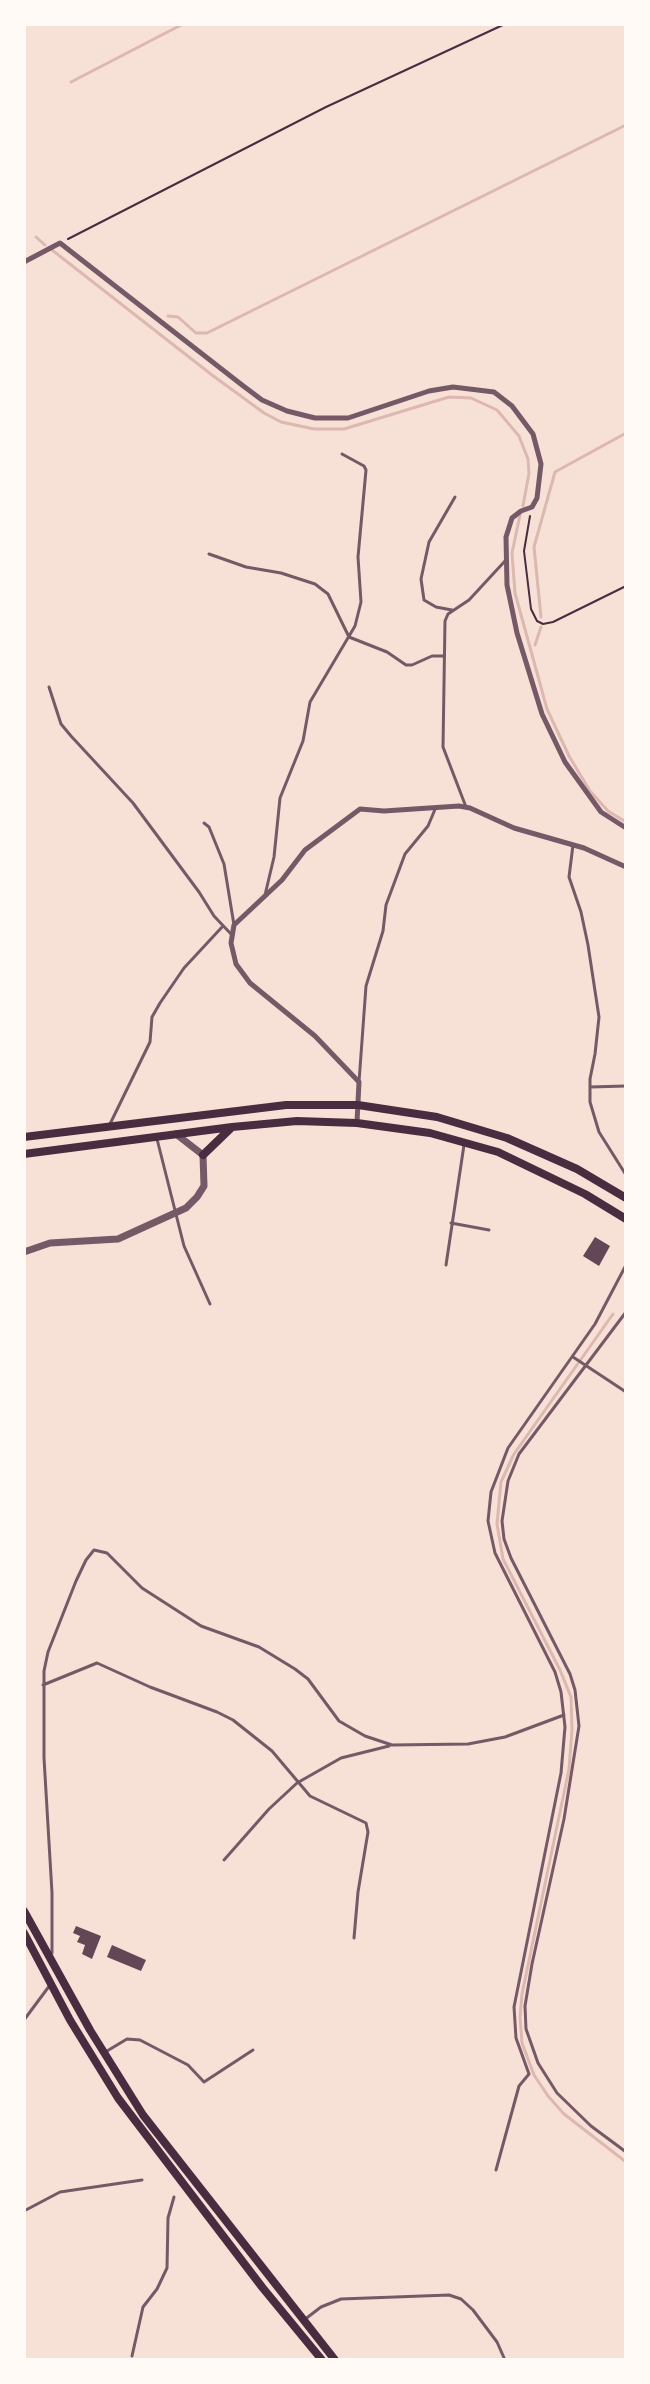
<!DOCTYPE html>
<style>
body{margin:0}
#map{position:relative;width:650px;height:2384px;overflow:hidden;background:#f7e1d7;font-family:Poppins,sans-serif}
canvas{display:block}
.frame{position:absolute;inset:0;border:26px solid #fffaf5;pointer-events:none}
</style>
<div id="map">
<canvas width="650" height="2384"></canvas>
<div class="frame"></div>
</div>
<script>
const g = document.querySelector('canvas').getContext('2d');
g.lineJoin = 'round';
function toPath(rows) {
  const path = new Path2D();
  for (const r of rows) {
    path.moveTo(r[0], r[1]);
    for (let i = 2; i < r.length; i += 2) path.lineTo(r[i], r[i + 1]);
  }
  return path;
}
function trace(path, color, width, dash) {
  g.strokeStyle = color;
  g.lineWidth = width;
  g.lineCap = dash ? 'butt' : 'round';
  g.setLineDash(dash || []);
  g.stroke(path);
}
function paint(path, color) {
  g.fillStyle = color;
  g.fill(path, 'evenodd');
}
const stream = toPath([
 [71,82,183,24],
 [36,237,45,245],
 [52,250,212,375,264,413,281,422,314,429,344,429,449,397,471,398,497,410,519,436,528,459,529,473,523,506],
 [168,316,178,317,196,333,207,333,626,125],
 [520,515,512,553,515,593,547,709,569,756,590,791,608,811,626,822],
 [541,617,534,547,555,472,626,433],
 [535,645,541,627],
 [613,1314,514,1454,501,1482,497,1524,503,1559,560,1670,571,1697,572,1730,569,1769,522,1994,520,2017,522,2043,534,2075,548,2096,564,2114,626,2162]
]);
const building = toPath([
 [595,1237,610,1246,599,1266,583,1256],
 [76,1926,101,1936,92,1959,82,1954,85,1945,77,1942,80,1936,73,1933],
 [112,1945,146,1960,141,1971,107,1957]
]);
const path = toPath([
 [68,239,326,107,505,24],
 [530,516,524,551,531,609,537,621,543,624,553,622,626,586]
]);
const service = toPath([
 [209,554,246,567,281,573,315,584,328,594,349,637,387,652,406,665,412,665,432,656,444,656],
 [452,610,436,607,424,600,421,579,429,542,455,497],
 [49,687,61,724,71,736,133,803,199,892,214,916,231,934],
 [466,807,443,747,445,621,448,614,469,600,505,561],
 [204,823,209,827,224,864,234,925],
 [573,845,569,877,581,912,588,945,599,1017,595,1054,590,1079,590,1102,599,1132,626,1175],
 [265,895,274,857,280,798,303,741,310,702,355,626,361,602,358,557,366,470,364,466,342,454],
 [359,1082,366,986,383,931,386,905,405,854,428,826,436,807],
 [590,1087,626,1086],
 [110,1124,150,1042,152,1017,160,1003,184,968,223,926],
 [157,1139,184,1246,210,1304],
 [451,1223,489,1230],
 [446,1265,464,1145],
 [626,1312,519,1454,508,1481,502,1521,504,1539,511,1558,570,1674,575,1690,579,1726,564,1819,532,1964,525,2006,526,2029,538,2063,557,2093,591,2126,626,2152],
 [573,1357,626,1392],
 [43,1685,97,1663,150,1687,217,1712,233,1720,272,1751,310,1796,366,1823,368,1832,358,1892,354,1938],
 [224,1860,269,1809,297,1783,341,1758,389,1746],
 [52,1953,52,1893,44,1758,44,1671,48,1652,76,1581,86,1560,94,1550,107,1553,142,1588,201,1626,259,1647,295,1669,308,1679,339,1721,365,1736,392,1745,468,1744,505,1737,564,1715],
 [24,2020,50,1985],
 [107,2051,127,2039,140,2040,188,2065,204,2082,253,2050],
 [496,2170,519,2086,529,2074,516,2038,514,2007,561,1773,565,1727,561,1692,555,1672,495,1553,488,1521,491,1492,508,1448,595,1324,626,1265],
 [24,2211,60,2192,142,2180],
 [304,2320,321,2307,341,2299,449,2295,461,2299,473,2310,497,2342,505,2360],
 [132,2356,143,2307,157,2289,167,2268,168,2218,174,2197]
]);
const minor = toPath([
 [24,262,60,243,242,385,262,400,287,411,315,418,348,418,429,391,453,387,494,392,512,406,533,434,541,464,537,498,532,507,521,511,512,518,506,537,507,585,517,633,542,714,565,762,601,812,626,828],
 [357,1122,359,1082,315,1036,250,983,236,964,231,943,234,925,282,880,305,850,360,809,384,811,459,806,470,808,514,828,584,848,626,867]
]);
const tertiary = toPath([
 [24,1252,50,1243,118,1239,186,1208,197,1197,204,1186,203,1155,176,1134]
]);
const secondary = toPath([
 [24,1911,90,2030,143,2115,335,2360],
 [24,1933,70,2020,118,2098,262,2287,322,2360]
]);
const primary = toPath([
 [24,1137,286,1105,358,1105,437,1117,507,1138,577,1169,626,1198],
 [24,1154,232,1127,297,1121,357,1123,430,1133,498,1152,585,1194,626,1219],
 [203,1155,231,1128]
]);
trace(stream, '#dcb8b0', 3);
paint(building, '#644757');
trace(path, '#4a2c40', 2);
trace(service, '#755966', 3);
trace(minor, '#755966', 5);
trace(tertiary, '#755966', 7);
trace(secondary, '#4a2c40', 8);
trace(primary, '#4a2c40', 8);
</script>
